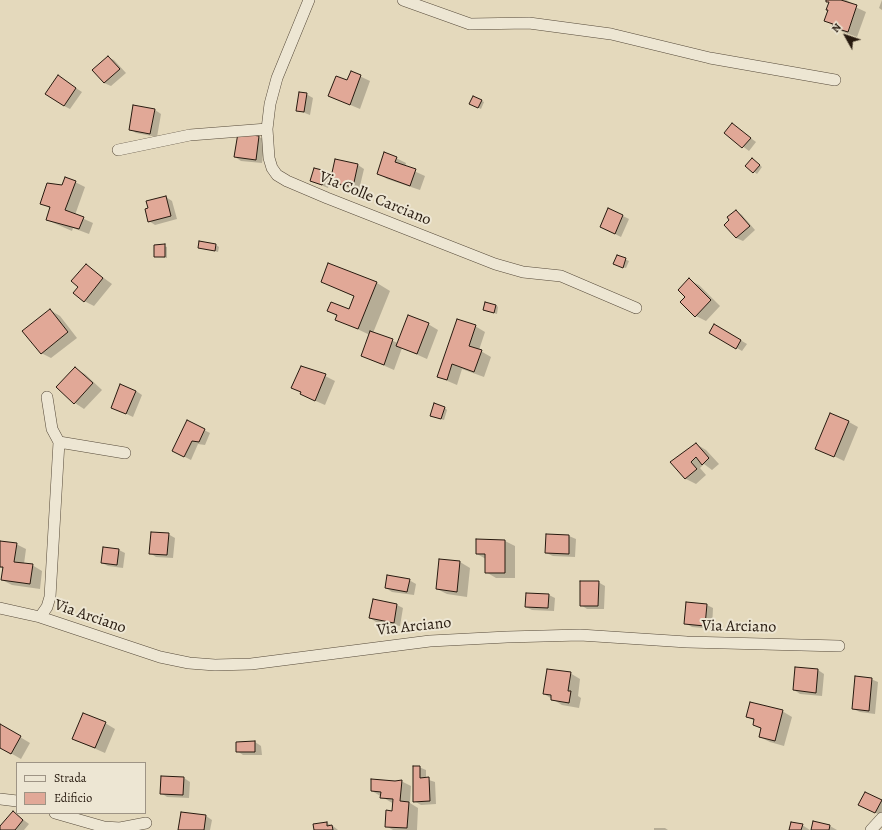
<!DOCTYPE html>
<style>
body{margin:0}
#map{position:relative;width:882px;height:830px;overflow:hidden;background:#e4d9bc;font-family:Alegreya,serif}
canvas{display:block}
.legend{position:absolute;left:16px;top:762px;width:130px;height:52px;box-sizing:border-box;background:#ede6d3;border:1px solid #9e9485;margin:0;padding:5px 7px;list-style:none;font-size:12px;color:#271a0f}
.legend li{display:flex;align-items:center;gap:8px;height:20px}
.legend b{width:20px;border:1px solid #9e9485}
.north{position:absolute;left:826px;top:16px;width:40px;height:40px;-webkit-text-stroke:3px #ede6d3;paint-order:stroke;rotate:310deg;font-size:11px;font-weight:700;line-height:16px;text-align:center;color:#271a0f}
.north::after{content:'';display:block;margin:auto;width:14px;height:18px;background:#271a0f;clip-path:polygon(50% 0,100% 100%,50% 72%,0 100%)}
</style>
<div id="map">
<canvas width="882" height="830"></canvas>
<ul class="legend">
<li><b style="height:5px;background:#ede6d3"></b>Strada</li>
<li><b style="height:11px;background:#e1a897"></b>Edificio</li>
</ul>
<div class="north">N</div>
</div>
<script>
const g = document.querySelector('canvas').getContext('2d');
g.lineJoin = 'round';
function paint(path, color) {
  g.fillStyle = color;
  g.fill(path, 'evenodd');
}
function toPath(rows) {
  const path = new Path2D();
  for (const r of rows) {
    path.moveTo(r[0], r[1]);
    for (let i = 2; i < r.length; i += 2) path.lineTo(r[i], r[i + 1]);
  }
  return path;
}
function trace(path, color, width, dash) {
  g.strokeStyle = color;
  g.lineWidth = width;
  g.lineCap = dash ? 'butt' : 'round';
  g.setLineDash(dash || []);
  g.stroke(path);
}
function write(font, color, halo, rows, align = 'center') {
  g.font = font + ' Alegreya,serif';
  g.lineWidth = 4;
  g.setLineDash([]);
  g.textBaseline = 'middle';
  g.strokeStyle = halo;
  g.fillStyle = color;
  for (const [text, x, y, turn = 0] of rows) {
    g.save();
    g.translate(x, y);
    g.rotate((+turn || 0) * Math.PI / 180);
    g.textAlign = isNaN(turn) ? turn : align;
    if (halo) g.strokeText(text, 0, 0);
    g.fillText(text, 0, 0);
    g.restore();
  }
}
const shadow = toPath([
 [828,0,846,0,852,3,851,5,866,12,857,37,843,32,826,21,830,3],
 [882,0,882,10,879,8],
 [108,57,114,60,126,73,111,86,104,83],
 [351,72,370,81,360,109,329,96,348,82],
 [64,80,82,92,70,109,64,106],
 [306,94,313,98,310,115,297,110],
 [474,97,484,102,481,109,473,105],
 [134,106,155,110,161,114,157,137,136,133,130,129],
 [732,124,756,142,749,151,725,133],
 [259,137,265,140,262,163,241,161,235,157],
 [396,158,406,163,405,167,425,176,420,190,387,179,378,173],
 [755,161,762,167,757,174,747,166],
 [358,165,364,169,359,190,337,185,330,181,328,188,311,181,325,172,332,176],
 [75,182,85,187,75,215,93,223,89,234,73,228,72,231,47,220,51,209,41,203,62,186],
 [166,197,172,201,177,219,155,225,149,221],
 [609,209,629,219,621,237,607,230],
 [736,211,742,215,755,230,743,241,736,238,731,220],
 [216,245,219,247,218,252,199,247],
 [164,246,167,247,167,258,155,256],
 [617,256,629,261,626,268,617,265],
 [329,264,377,283,390,291,373,333,398,343,428,324,438,330,427,359,402,348,394,370,362,356,370,335,336,319,337,316,328,311,349,310,355,297,322,282],
 [86,265,112,284,94,306,84,301,80,287],
 [689,280,699,285,720,306,706,321,696,316,687,297],
 [496,305,498,307,497,314,484,310],
 [50,310,60,316,77,338,51,358,41,353],
 [715,325,747,344,742,351,710,332],
 [475,326,485,332,479,350,491,357,484,377,462,369,457,385,438,377],
 [75,368,85,374,102,390,84,409,75,403],
 [313,370,335,381,325,405,311,399,293,387],
 [136,391,142,395,133,417,112,407],
 [445,408,447,410,444,420,434,417],
 [849,422,858,427,844,461,817,448],
 [204,430,210,433,205,445,198,444,191,460,173,451],
 [696,444,706,450,719,464,712,470,704,464,700,468,706,475,696,484,686,479,672,462],
 [168,534,175,538,173,558,156,557,150,553],
 [547,535,569,536,576,539,575,557,553,556,546,553],
 [477,540,505,541,515,546,515,578,496,578,486,572,486,559,477,554],
 [16,544,26,549,24,564,32,565,42,571,40,589,12,585,2,580,4,569,0,567,0,547],
 [119,550,125,553,123,568,108,566,102,563],
 [440,560,460,562,470,568,467,597,447,594,437,589],
 [409,580,416,584,414,595,392,592,386,588],
 [598,582,605,586,604,609,587,609,581,605],
 [549,595,555,598,554,611,532,610,526,607],
 [373,600,397,605,403,608,400,626,376,622,370,618],
 [687,603,707,605,713,608,712,629,692,627,685,623],
 [818,670,824,674,822,696,800,694,794,690],
 [570,673,580,679,578,696,581,698,579,708,562,705,544,694],
 [871,679,878,682,875,714,860,712,853,709],
 [782,711,792,717,784,746,770,742,760,737,762,729,754,725,755,721,747,717],
 [105,723,115,729,105,753,73,739],
 [0,725,30,743,21,759,0,747],
 [255,742,261,746,262,755,243,755,237,751,237,743],
 [419,767,426,770,426,779,435,782,436,804,421,805,414,801],
 [184,778,190,782,189,798,167,797,161,793],
 [401,781,411,786,410,803,418,808,417,830,393,830,386,826,393,812,394,804,372,791],
 [865,793,882,801,882,816,866,808],
 [13,812,29,824,24,830,0,830],
 [206,816,212,820,210,830,179,830],
 [327,823,333,826,338,830,315,830],
 [802,825,810,830,790,830],
 [830,826,837,830,812,830],
 [654,828,665,828,668,830,654,830]
]);
const building = toPath([
 [826,0,841,0,857,5,848,32,832,27,833,24,824,21,828,10,826,10,829,2,826,2,826,0],
 [108,56,120,69,104,83,92,70,108,56],
 [351,71,361,75,350,105,328,96,336,76,347,80,351,71],
 [58,75,76,88,64,106,45,94,58,75],
 [299,92,307,93,304,112,296,111,299,92],
 [473,96,482,100,478,108,469,104,473,96],
 [133,105,155,109,150,134,129,130,133,105],
 [732,123,751,138,742,148,724,133,732,123],
 [238,133,259,136,256,160,234,157,238,133],
 [384,152,397,157,395,162,416,169,410,186,377,174,384,152],
 [752,158,760,165,753,173,745,166,752,158],
 [335,159,358,164,353,187,330,182,335,159],
 [314,168,326,171,322,185,310,181,314,168],
 [65,177,76,181,65,210,84,217,79,229,46,220,50,207,40,204,47,183,62,185,65,177],
 [166,196,171,216,148,222,145,209,148,208,146,201,166,196],
 [608,208,623,215,615,234,600,227,608,208],
 [736,210,750,226,736,238,724,225,729,220,727,217,736,210],
 [199,241,216,244,215,251,198,248,199,241],
 [165,244,165,257,154,257,154,245,165,244],
 [617,255,626,258,623,268,613,264,617,255],
 [328,263,377,282,358,329,335,320,337,315,327,311,331,302,349,309,354,296,321,282,328,263],
 [86,264,103,278,84,302,73,293,78,287,71,281,86,264],
 [689,278,711,300,695,317,680,302,685,297,678,290,689,278],
 [485,302,496,305,494,313,483,310,485,302],
 [50,309,68,332,41,354,22,331,50,309],
 [408,315,429,323,417,354,396,346,408,315],
 [457,319,476,325,469,346,482,350,474,372,452,364,447,380,437,377,457,319],
 [714,324,741,340,736,349,709,333,714,324],
 [370,331,393,339,384,365,361,356,370,331],
 [301,366,326,374,315,401,300,394,301,392,291,388,301,366],
 [75,367,93,383,74,404,56,387,75,367],
 [120,384,136,391,126,414,111,408,120,384],
 [434,403,445,407,441,419,430,416,434,403],
 [830,413,849,421,834,457,815,449,830,413],
 [187,420,205,429,199,442,192,441,184,457,172,451,187,420],
 [696,443,709,458,702,465,696,457,691,462,697,469,685,479,670,462,696,443],
 [151,532,169,533,167,555,149,554,151,532],
 [546,534,569,535,569,554,545,553,546,534],
 [476,539,505,540,505,573,485,573,485,554,476,554,476,539],
 [0,541,17,543,14,562,33,564,30,584,1,580,3,567,0,567,0,541],
 [103,547,119,549,117,565,101,563,103,547],
 [439,559,460,561,457,592,436,589,439,559],
 [387,575,410,579,407,592,385,588,387,575],
 [580,581,599,581,598,606,580,606,580,581],
 [526,593,549,594,548,608,525,607,526,593],
 [373,599,397,604,394,623,369,618,373,599],
 [686,602,707,604,705,626,684,624,686,602],
 [795,667,818,669,816,693,793,690,795,667],
 [547,669,571,672,568,691,571,691,569,703,551,700,551,695,543,694,547,669],
 [855,676,872,678,869,711,852,709,855,676],
 [750,702,783,710,775,741,759,737,761,728,753,725,754,719,746,717,750,702],
 [83,713,106,722,95,748,72,739,83,713],
 [0,724,21,736,11,754,0,748,0,724],
 [255,741,255,752,236,752,236,742,255,741],
 [413,766,420,766,420,778,429,777,430,801,413,802,413,766],
 [161,776,184,777,183,795,160,794,161,776],
 [371,779,395,781,402,780,400,801,409,802,407,828,385,827,386,810,392,811,393,799,380,798,381,792,371,791,371,779],
 [865,792,882,800,875,813,858,805,865,792],
 [13,811,23,820,15,830,0,830,0,826,13,811],
 [181,812,206,815,204,830,178,830,181,812],
 [813,821,830,825,829,830,811,830,813,821],
 [327,822,327,826,332,825,333,830,314,830,313,824,327,822],
 [791,822,803,824,801,830,789,830,791,822]
]);
const street = toPath([
 [309,0,277,78,270,104,267,129,269,158,272,168,277,175,287,181,327,198,495,264,523,272,561,276,636,308],
 [403,0,470,24,529,23,611,34,710,58,835,80],
 [118,150,190,135,267,129],
 [47,397,52,429,59,442],
 [0,608,40,617,160,657,189,663,215,665,251,664,430,641,507,637,580,635,687,642,839,646],
 [40,617,47,607,50,597,59,442,125,453],
 [0,799,17,801],
 [55,813,104,827,120,828,146,823],
 [871,830,882,818]
]);
const streetNames = [
 ["Via Colle Carciano",375,199,22],
 ["Via Arciano",90,617,19],
 ["Via Arciano",414,627,-6],
 ["Via Arciano",739,627,1]
];
paint(shadow, '#0003');
paint(building, '#e1a897');
trace(building, '#271a0f', 1);
trace(street, '#564a3a', 12);
trace(street, '#ede6d3', 11);
write('16px', '#271a0f', '#ede6d3', streetNames);
</script>
